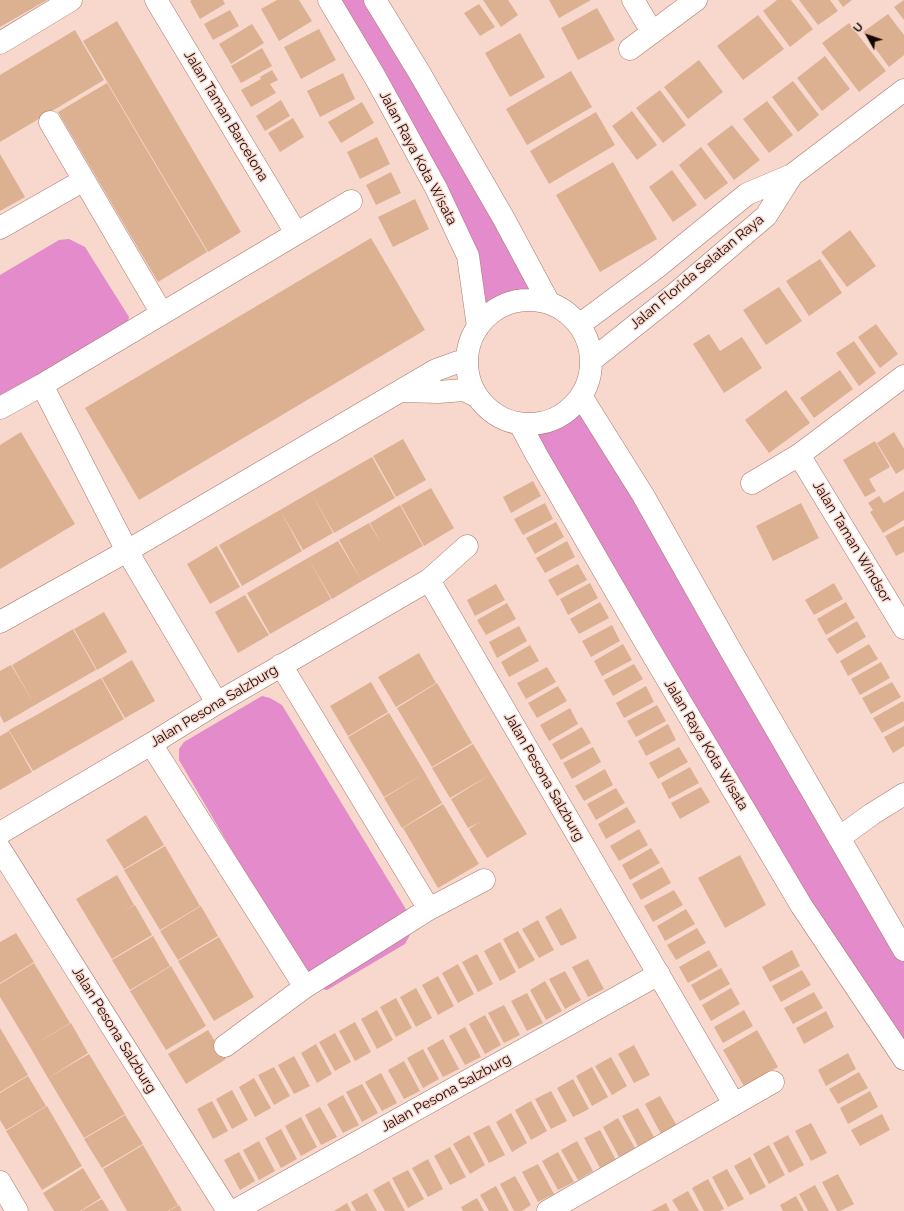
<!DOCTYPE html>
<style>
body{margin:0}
#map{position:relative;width:904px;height:1211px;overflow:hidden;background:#f8d7cd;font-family:Raleway,sans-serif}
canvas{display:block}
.north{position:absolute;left:848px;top:16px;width:40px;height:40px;-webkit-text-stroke:3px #f8d7cd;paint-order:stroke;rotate:310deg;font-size:11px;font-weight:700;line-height:16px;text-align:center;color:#170603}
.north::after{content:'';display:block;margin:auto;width:14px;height:18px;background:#170603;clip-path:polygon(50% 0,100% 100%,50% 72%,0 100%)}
</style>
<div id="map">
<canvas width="904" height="1211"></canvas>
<div class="north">U</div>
</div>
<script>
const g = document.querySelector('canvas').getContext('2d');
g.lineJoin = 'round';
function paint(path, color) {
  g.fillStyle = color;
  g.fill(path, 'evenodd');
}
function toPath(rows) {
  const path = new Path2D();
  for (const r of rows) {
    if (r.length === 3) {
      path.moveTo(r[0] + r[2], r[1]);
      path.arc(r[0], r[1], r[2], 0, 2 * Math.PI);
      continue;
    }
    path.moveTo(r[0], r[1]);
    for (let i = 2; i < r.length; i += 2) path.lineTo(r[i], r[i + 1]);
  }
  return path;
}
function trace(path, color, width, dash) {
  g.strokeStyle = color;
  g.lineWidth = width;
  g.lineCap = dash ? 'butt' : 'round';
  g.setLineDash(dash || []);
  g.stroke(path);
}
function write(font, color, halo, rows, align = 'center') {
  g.font = font + ' Raleway,sans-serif';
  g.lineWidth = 3;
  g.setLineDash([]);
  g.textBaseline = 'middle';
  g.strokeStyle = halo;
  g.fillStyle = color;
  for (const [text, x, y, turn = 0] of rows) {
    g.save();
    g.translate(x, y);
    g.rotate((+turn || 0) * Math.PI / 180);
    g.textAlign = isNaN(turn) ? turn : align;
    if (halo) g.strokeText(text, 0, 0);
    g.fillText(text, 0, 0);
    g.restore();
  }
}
const green = toPath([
 [329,0,373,0,549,303,530,299,510,303,492,312,478,327,468,256],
 [69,239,85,247,129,317,127,329,0,417,0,275,59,240],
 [581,396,904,951,904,1059,520,424,538,424,555,419,570,409],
 [262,696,270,698,282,705,410,916,412,931,405,944,327,990,318,988,306,977,179,760,179,749,184,742]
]);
const building = toPath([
 [0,0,47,0,0,27],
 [192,0,223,0,225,4,200,19,190,1],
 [277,0,299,0,312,21,279,41,261,9],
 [483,0,508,0,518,15,501,27],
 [549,0,591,0,559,18],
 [777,0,791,0,813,29,790,47,763,11],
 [799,0,830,0,838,11,818,25],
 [838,0,852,0,843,7],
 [904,0,904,20,894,7],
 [479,4,495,27,480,36,464,13],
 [597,8,615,40,578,60,561,28],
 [230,10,239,26,213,40,204,24],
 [888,14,904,35,904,55,889,67,863,32],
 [758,15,784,49,743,80,717,46],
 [117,21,241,232,208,252,83,41],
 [849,23,886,71,859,92,822,43],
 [252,24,264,43,231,64,219,44],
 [319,29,336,60,301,79,284,47],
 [75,30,104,80,0,142,0,75],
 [520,33,545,77,510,97,485,53],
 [262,48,272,66,241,83,231,66],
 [825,56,850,89,822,111,797,78],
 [699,60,723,92,688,119,664,87],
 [272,70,278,80,270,84,276,93,251,107,241,90,261,79,260,77],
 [571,71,592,107,527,145,506,109],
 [343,73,355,99,320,117,307,91],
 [793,81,819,115,798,132,772,97],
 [107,83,207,252,158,282,58,112],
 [660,90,686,125,663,143,636,108],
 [281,100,290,116,265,131,256,116],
 [767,101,793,135,769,153,743,119],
 [362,102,374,123,341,143,328,122],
 [632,111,657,145,637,160,612,126],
 [596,112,615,145,549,184,530,151],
 [293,118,304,137,280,152,268,133],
 [732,125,760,160,734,180,707,144],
 [377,137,390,164,360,179,347,152],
 [701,147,728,183,705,200,679,165],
 [0,154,25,197,0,211],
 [613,162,657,239,600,272,556,195],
 [672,170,697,205,673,222,649,187],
 [391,172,401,193,376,205,366,185],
 [415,199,429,229,393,247,378,217],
 [850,230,876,266,847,287,821,252],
 [371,238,425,330,139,500,85,408],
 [820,259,842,293,809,316,786,281],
 [779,287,802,321,766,345,743,310],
 [876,324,898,354,880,368,858,337],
 [709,334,720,351,742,337,762,368,724,393,693,344],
 [854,341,876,373,859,386,836,353],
 [840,370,853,389,814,418,800,398],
 [786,390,810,423,769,453,745,420],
 [21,432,75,524,0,569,0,445],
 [894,432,904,449,904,469,896,474,877,443],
 [403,439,426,480,396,497,373,456],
 [875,441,890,467,869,479,876,491,865,497,843,460],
 [372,457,395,498,334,533,311,492],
 [533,481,541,496,511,513,503,497],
 [431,488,454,528,424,546,401,505],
 [904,491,904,520,883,533,870,512,873,510,868,503,879,496,884,503],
 [311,492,333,533,303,550,280,510],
 [545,503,553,519,523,535,514,519],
 [801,503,819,538,773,561,756,526],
 [400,505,423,546,362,581,339,540,369,523,381,543,370,523],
 [280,510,302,551,242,586,219,545],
 [556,522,564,537,535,554,526,538],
 [904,526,904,552,896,556,885,536],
 [338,541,362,581,332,599,308,558],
 [567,541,575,557,545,573,536,558],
 [217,546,240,587,210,604,187,564],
 [308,558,331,599,270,634,247,593],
 [578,564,587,580,557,596,548,580],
 [590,583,598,598,568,615,560,599],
 [834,583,843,599,814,615,805,600],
 [496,584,505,600,475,616,467,600],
 [245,595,269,635,238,653,215,612],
 [600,602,609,618,579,634,570,619],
 [846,602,855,618,826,635,817,619],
 [507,603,516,619,486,635,477,620],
 [104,612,127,652,97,670,74,629],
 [857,621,866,637,837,654,827,639],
 [612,625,620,641,591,657,582,641],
 [519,626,527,641,497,658,489,642],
 [73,629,96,670,35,705,12,665],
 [623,644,632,660,602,676,594,661],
 [869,644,878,659,848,676,840,661],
 [530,645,539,661,509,677,501,662],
 [419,653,436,683,396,707,378,677],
 [132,660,155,701,125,718,102,678],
 [881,662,890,678,860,695,851,679],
 [634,664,643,679,613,696,604,680],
 [11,665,35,705,4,723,0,715,0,671],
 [547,667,556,682,526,699,517,683],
 [101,678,124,719,63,754,40,713],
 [371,682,388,712,348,736,330,706],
 [892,682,901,697,871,714,862,698],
 [437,683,472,743,432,767,397,708],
 [558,686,567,701,537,718,528,703],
 [646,686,654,702,624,718,616,703],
 [903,701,904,703,904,721,882,733,873,718],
 [657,705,666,721,636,737,627,721],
 [570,708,578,724,549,741,540,725],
 [40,713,63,754,33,771,9,730],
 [389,713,425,773,384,797,348,737],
 [668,724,676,740,646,756,638,741],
 [904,726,904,746,893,753,884,737],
 [582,727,591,743,561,760,552,744],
 [9,731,32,772,0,790,0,736],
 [473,744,491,774,450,798,432,768],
 [593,747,601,762,572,779,563,763],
 [679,747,688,762,658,779,649,763],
 [690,767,699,783,669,799,661,783],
 [605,769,613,785,584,801,575,786],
 [425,773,442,803,402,828,384,798],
 [491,774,527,834,487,858,469,829,480,822,468,828,451,799],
 [701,787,710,802,680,819,671,803],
 [616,788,625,803,596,820,587,804],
 [443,804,479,864,438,888,403,828],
 [627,807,636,822,606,839,598,824],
 [146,815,164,845,124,869,106,840],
 [639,829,648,845,619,861,610,846],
 [165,846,200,906,160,930,124,870],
 [651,848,660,863,630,880,622,865],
 [740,855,766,905,725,928,698,878],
 [662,867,671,883,641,900,632,884],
 [117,875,134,905,123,912,135,905,152,935,112,959,76,899],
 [674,890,683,905,653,922,644,906],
 [201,906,218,936,178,960,160,931],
 [561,908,577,938,561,946,545,917],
 [686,909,695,924,665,941,657,926],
 [538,920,554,950,539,958,522,929],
 [697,928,706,943,676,960,667,945],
 [518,931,535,960,519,969,503,939],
 [16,933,34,962,0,983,0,942],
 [153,936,170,966,130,990,112,960],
 [219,937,254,997,214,1021,178,961],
 [500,942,516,972,500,981,484,951],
 [709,950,718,966,688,983,679,967],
 [792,950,800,966,770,982,762,967],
 [477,954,493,984,478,992,462,962],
 [588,959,604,989,588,997,572,967],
 [34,963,70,1023,30,1047,0,997,0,984],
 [458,964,474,994,458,1003,442,973],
 [171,966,206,1026,166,1050,130,991],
 [721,968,730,984,700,1001,691,985],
 [802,970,811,985,781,1002,772,986],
 [565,971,581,1000,565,1009,549,979],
 [438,976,454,1006,438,1015,422,985],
 [545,981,562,1011,546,1020,530,990],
 [416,988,432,1018,416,1027,400,997],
 [731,988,740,1004,711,1021,702,1005],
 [814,992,823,1008,793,1024,784,1008],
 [527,993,543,1023,527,1031,511,1001],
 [396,998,412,1028,396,1037,380,1007],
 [504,1005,520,1035,504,1043,488,1013],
 [377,1010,393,1040,377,1049,361,1019],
 [744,1010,753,1026,723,1043,714,1027],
 [826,1011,834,1027,804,1044,796,1028],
 [485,1015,501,1045,485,1054,469,1024],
 [355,1022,371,1052,355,1061,339,1031],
 [71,1023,88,1053,48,1078,30,1047],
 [465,1027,481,1057,465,1065,449,1036],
 [0,1028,28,1075,0,1092],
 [208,1030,226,1059,186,1084,168,1054],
 [757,1030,778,1067,744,1086,723,1050],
 [335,1033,351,1062,335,1071,319,1042],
 [443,1039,459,1069,443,1077,427,1048],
 [316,1044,332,1074,317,1083,301,1053],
 [634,1045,650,1075,634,1083,618,1054],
 [423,1049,439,1079,423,1088,407,1058],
 [848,1053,856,1069,826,1086,818,1070],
 [89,1054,125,1114,84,1138,48,1078],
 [294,1056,310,1086,294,1094,278,1065],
 [611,1057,627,1086,612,1095,595,1066],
 [404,1061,420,1091,404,1099,388,1070],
 [274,1067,290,1096,274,1105,258,1075],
 [592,1067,608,1097,592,1106,576,1076],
 [859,1072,868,1088,838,1104,829,1089],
 [381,1073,397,1103,382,1111,365,1082],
 [28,1076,46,1106,6,1130,0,1120,0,1093],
 [254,1078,271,1108,255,1117,239,1087],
 [573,1079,589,1109,573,1117,557,1088],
 [362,1084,378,1113,362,1122,346,1092],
 [232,1090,248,1120,232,1129,216,1099],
 [551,1091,567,1121,551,1129,535,1099],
 [870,1091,878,1107,848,1124,840,1108],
 [343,1095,359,1125,343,1133,327,1104],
 [660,1096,677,1126,661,1134,645,1104],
 [212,1101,228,1131,213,1139,197,1109],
 [531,1101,547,1131,531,1140,515,1110],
 [47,1106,82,1166,42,1190,6,1131],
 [320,1107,337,1137,321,1145,305,1115],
 [638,1108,654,1137,638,1146,622,1116],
 [511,1113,527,1143,512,1152,496,1122],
 [882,1114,890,1130,860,1146,851,1130],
 [125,1115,143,1144,102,1168,84,1139],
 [301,1117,317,1147,301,1156,285,1126],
 [618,1118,635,1148,619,1157,603,1127],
 [811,1123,827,1153,811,1161,795,1131],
 [489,1125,505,1155,489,1163,473,1133],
 [281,1129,297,1159,281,1168,265,1138],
 [600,1130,616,1160,600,1168,584,1138],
 [469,1135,485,1165,470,1174,453,1144],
 [788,1135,804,1165,789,1173,773,1143],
 [259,1141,275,1171,259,1180,243,1150],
 [577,1141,593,1171,578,1180,561,1150],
 [143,1145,178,1205,168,1211,127,1211,103,1169],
 [769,1145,785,1175,769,1184,753,1154],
 [450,1147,466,1177,450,1185,434,1156],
 [239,1152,255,1181,240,1190,224,1160],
 [558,1152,574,1182,558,1190,542,1161],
 [750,1157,766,1187,750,1195,734,1166],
 [428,1159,443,1189,428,1197,412,1168],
 [538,1164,554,1194,538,1202,522,1172],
 [83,1168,101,1198,80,1211,54,1211,43,1193],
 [727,1169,744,1199,728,1207,712,1177],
 [408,1170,424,1199,408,1208,392,1178],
 [838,1174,854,1204,840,1211,837,1211,822,1182],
 [515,1176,531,1205,522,1211,514,1211,500,1184],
 [708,1179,724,1209,720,1211,704,1211,692,1188],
 [389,1181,405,1211,385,1211,373,1190],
 [815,1185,829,1211,808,1211,799,1194],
 [496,1186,509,1211,489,1211,480,1195],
 [688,1191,699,1211,679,1211,672,1200],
 [367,1193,377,1211,356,1211,351,1202],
 [796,1196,804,1211,783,1211,780,1205],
 [477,1198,484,1211,463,1211,461,1207],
 [102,1199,109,1211,81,1211],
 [347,1203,351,1211,334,1211],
 [666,1203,670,1211,651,1211],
 [179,1205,182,1211,169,1211]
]);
const minor = toPath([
 [156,0,296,233],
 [329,0,375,77,436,188,468,256,478,327],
 [375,0,419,72,504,219,549,303],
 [633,0,652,32],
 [0,43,71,0],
 [630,49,696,0],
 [50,122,161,312],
 [0,228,84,180],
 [529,362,62],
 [579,325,656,268,747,194,792,175,904,90],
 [592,360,676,293,766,216,792,175],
 [42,385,127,551,217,703],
 [401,391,438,392,464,390,476,396],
 [581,396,643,495,727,644,904,950],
 [0,408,42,385,351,201],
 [520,424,536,454,644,640,801,905,904,1059],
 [799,455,904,628],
 [752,483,799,455,904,376],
 [429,580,734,1104],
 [0,622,127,551,436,370,458,362,466,362],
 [281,665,429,909],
 [151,744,305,987],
 [0,833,151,744,217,703,429,580,467,546],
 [839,838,872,814,904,794],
 [0,849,228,1211],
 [225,1046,305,987,429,909,484,880],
 [0,1182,17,1211],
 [234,1211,659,974],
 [548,1211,773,1082]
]);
const streetNames = [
 ["Jalan Taman Barcelona",226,116,59],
 ["Jalan Raya Kota Wisata",418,158,62],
 ["Jalan Florida Selatan Raya",697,272,-40],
 ["Jalan Taman Windsor",852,542,59],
 ["Jalan Pesona Salzburg",214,706,-31],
 ["Jalan Raya Kota Wisata",706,745,59],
 ["Jalan Pesona Salzburg",544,777,60],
 ["Jalan Pesona Salzburg",114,1030,58],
 ["Jalan Pesona Salzburg",446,1093,-29]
];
paint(green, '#e38bcb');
paint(building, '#dcb191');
trace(minor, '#a97869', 23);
trace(minor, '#fff', 22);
write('14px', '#170603', '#f8d7cd', streetNames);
</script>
